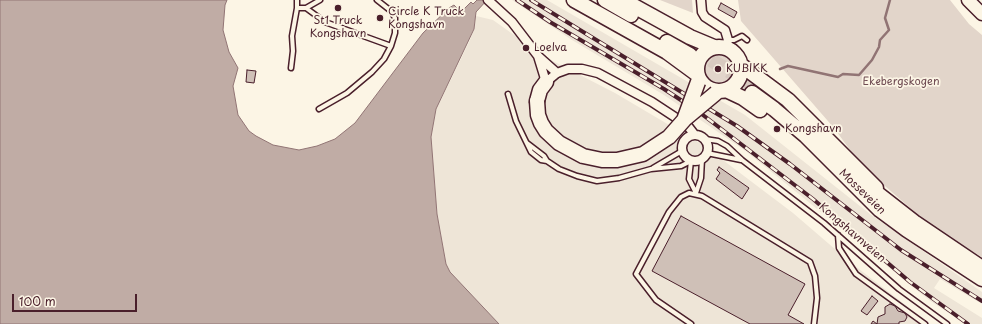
<!DOCTYPE html>
<style>
body{margin:0}
#map{position:relative;width:982px;height:324px;overflow:hidden;background:#fcf5e5;font-family:"Playpen Sans",sans-serif}
canvas{display:block}
.scale{position:absolute;left:12px;top:294px;width:125px;height:18px;box-sizing:border-box;border:2px solid #4a1f2b;border-top:0;padding-left:5px;font-size:12px;line-height:14px;white-space:nowrap;color:#4a1f2b;-webkit-text-stroke:3px #fcf5e5;paint-order:stroke}
</style>
<div id="map">
<canvas width="982" height="324"></canvas>
<div class="scale">100 m</div>
</div>
<script>
const ctx = document.querySelector('canvas').getContext('2d');
ctx.lineJoin = 'round';
function fillPath(path, color) {
  ctx.fillStyle = color;
  ctx.fill(path, 'evenodd');
}
function shape(rows) {
  const path = new Path2D();
  for (const r of rows) {
    if (r.length === 3) {
      path.moveTo(r[0] + r[2], r[1]);
      path.arc(r[0], r[1], r[2], 0, 2 * Math.PI);
      continue;
    }
    path.moveTo(r[0], r[1]);
    for (let i = 2; i < r.length; i += 2) path.lineTo(r[i], r[i + 1]);
  }
  return path;
}
function trace(path, color, width, dash) {
  ctx.strokeStyle = color;
  ctx.lineWidth = width;
  ctx.lineCap = dash ? 'butt' : 'round';
  ctx.setLineDash(dash || []);
  ctx.stroke(path);
}
function write(font, color, halo, rows, align = 'center') {
  ctx.font = font + ' "Playpen Sans",sans-serif';
  ctx.lineWidth = 3.5;
  ctx.setLineDash([]);
  ctx.textBaseline = 'middle';
  ctx.strokeStyle = halo;
  ctx.fillStyle = color;
  for (const [text, x, y, turn = 0] of rows) {
    ctx.save();
    ctx.translate(x, y);
    ctx.rotate((+turn || 0) * Math.PI / 180);
    ctx.textAlign = isNaN(turn) ? turn : align;
    if (halo) ctx.strokeText(text, 0, 0);
    ctx.fillText(text, 0, 0);
    ctx.restore();
  }
}
const built = shape([
 [512,0,547,0,745,115,870,214,982,292,982,304,940,279,934,288,982,318,982,324,970,324,947,312,929,300,747,152,664,95,572,40],
 [476,16,493,20,545,57,615,93,703,145,793,213,850,262,930,324,499,324,450,272,446,264,437,214,431,137,436,110,469,42,474,29]
]);
const green = shape([
 [660,0,692,0,693,13],
 [738,0,950,0,969,24,982,35,982,257,933,228,861,165,834,128,741,21],
 [718,69,14]
]);
const water = shape([
 [0,0,227,0,225,5,223,30,229,52,238,68,233,86,238,115,249,131,256,136,273,145,299,150,317,146,335,139,355,123,423,33,449,8,454,5,461,12,471,2,473,4,477,0,487,0,476,12,474,29,436,109,431,137,437,214,446,264,450,272,499,324,0,324,0,0]
]);
const stream = shape([
 [780,69,788,66,838,77,843,74,859,75,872,60,879,47,880,40,889,30,885,18,890,0]
]);
const building = shape([
 [721,3,737,12,734,18,718,9,721,3],
 [247,70,256,71,254,83,246,82,247,70],
 [719,167,749,188,742,199,716,179,720,173,717,170,719,167],
 [681,216,805,284,788,315,804,324,750,324,652,271,681,216],
 [872,296,878,301,867,315,861,311,872,296],
 [890,304,895,306,898,311,905,313,907,317,905,321,899,322,899,324,871,324,873,321,877,324,878,317,885,314,885,307,890,304]
]);
const trunkTunnel = shape([
 [693,49,755,87]
]);
const service = shape([
 [297,8,306,8,325,22,391,46],
 [306,8,320,0],
 [728,40,734,40,742,36,747,40],
 [291,68,293,51,292,36,297,8,297,0],
 [508,94,516,121,531,152,541,160,547,161,559,169,577,176,597,181,619,178,651,169,681,166,691,161],
 [319,109,347,93,372,72,384,59,391,46,395,33,395,18,391,11,377,0],
 [705,139,718,141,727,146,742,160,824,223,899,289,947,324],
 [527,143,544,156,547,161],
 [707,153,741,160],
 [691,161,689,179,696,193],
 [653,168,682,151],
 [696,193,701,178,702,159],
 [838,235,839,248,856,274,925,324],
 [691,324,656,300,636,274,669,212,681,197,689,193,702,196,810,262,815,276,817,298,814,324]
]);
const minor = shape([
 [488,0,512,22,538,56,557,73],
 [701,0,702,12,705,17,725,30,728,40,726,48],
 [538,56,546,82,557,73,568,69,582,69,598,73,652,102,687,125,694,134],
 [695,148,13]
]);
const secondary = shape([
 [968,0,982,14]
]);
const trunk = shape([
 [574,0,667,52,697,74],
 [605,0,631,15],
 [623,0,690,37,714,47],
 [667,42,690,55],
 [719,69,22],
 [741,65,788,100,876,188],
 [726,90,743,98,760,110],
 [752,93,774,109,806,136,880,210,907,230,982,279],
 [537,101,540,90,546,82],
 [864,183,914,222,982,268]
]);
const rail = shape([
 [517,0,550,22,664,89,699,112,813,199,910,282,968,324],
 [531,0,737,126,790,164,901,250,982,301]
]);
const trunkBridge = shape([
 [537,101,538,115,541,123,546,131,559,143,583,156,602,160,617,160,643,154,669,137,684,120,698,82],
 [686,118,716,93]
]);
const markers = [
 [338,8,4,"#4a1f2b"],
 [380,18,4,"#4a1f2b"],
 [526,48,4,"#4a1f2b"],
 [718,69,4,"#4a1f2b"],
 [777,129,4,"#4a1f2b"]
];
const poiNames = [
 ["Circle K Truck",388,12],
 ["Kongshavn",388,25],
 ["St1 Truck",338,21,"center"],
 ["Kongshavn",338,34,"center"],
 ["Loelva",534,48],
 ["KUBIKK",726,69],
 ["Kongshavn",785,129]
];
const parkNames = [
 ["Ekebergskogen",901,82]
];
const streetNames = [
 ["Mosseveien",862,192,44],
 ["Kongshavnveien",852,233,41]
];
fillPath(built, '#eee5d7');
fillPath(green, '#e2d5ca');
fillPath(water, '#c0aca5');
trace(water, '#917474', 1);
trace(stream, '#917474', 2.5);
fillPath(building, '#cfc0b7');
trace(building, '#4a1f2b', 1);
trace(trunkTunnel, '#d8cac0', 14, [14, 7]);
trace(service, '#4a1f2b', 7);
trace(minor, '#4a1f2b', 11);
trace(secondary, '#4a1f2b', 15);
trace(trunk, '#4a1f2b', 17);
trace(service, '#fcf5e5', 4);
trace(minor, '#fcf5e5', 8);
trace(secondary, '#fcf5e5', 12);
trace(trunk, '#fcf5e5', 14);
trace(rail, '#4a1f2b', 4);
trace(rail, '#fcf5e5', 2.5, [8]);
trace(trunkBridge, '#4a1f2b', 17, []);
trace(trunkBridge, '#fcf5e5', 14);
for (const [x, y, r, color] of markers) {
  const dot = new Path2D();
  dot.arc(x, y, r, 0, 2 * Math.PI);
  ctx.fillStyle = color;
  ctx.fill(dot);
  trace(dot, '#fcf5e5', 1.5);
}
write('11px', '#4a1f2b', '#fcf5e5', poiNames, 'left');
write('11px', '#704c53', '#fcf5e5', parkNames);
write('11px', '#4a1f2b', '#fcf5e5', streetNames);
</script>
